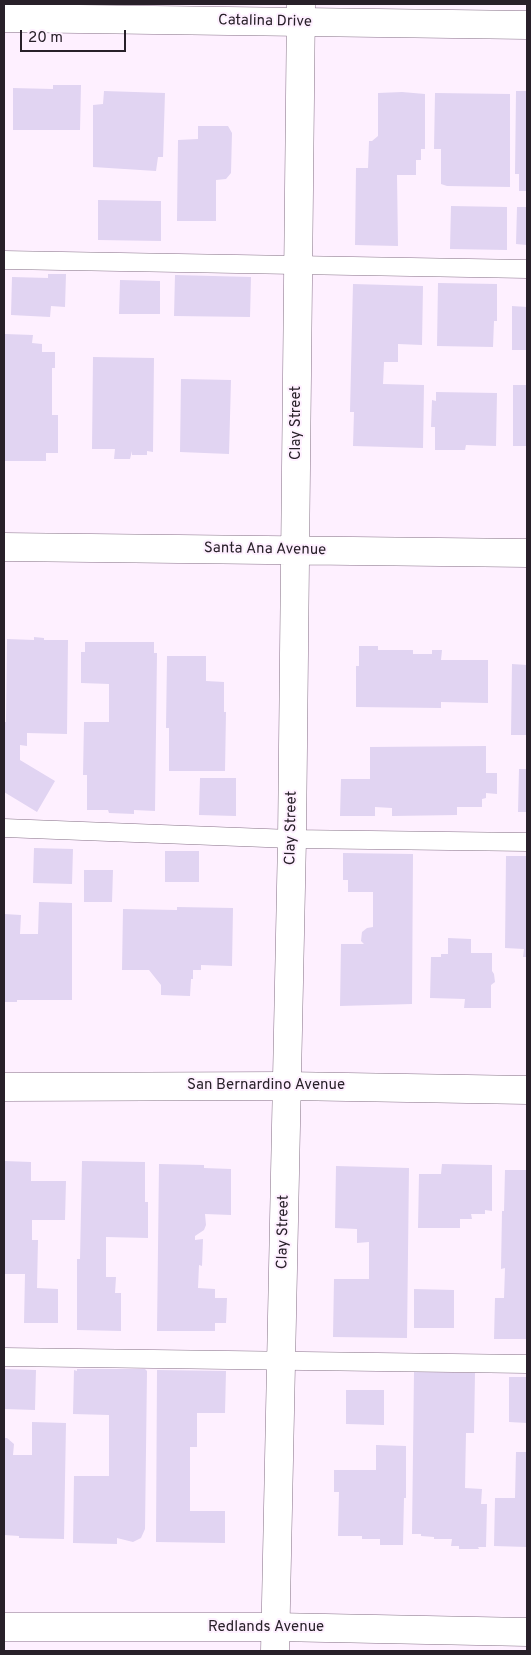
<!DOCTYPE html>
<style>
body{margin:0}
#map{position:relative;width:531px;height:1655px;overflow:hidden;background:#fef0ff;font-family:Overpass,sans-serif}
canvas{display:block}
.frame{position:absolute;inset:0;border:5px solid #282029;pointer-events:none}
.scale{position:absolute;left:20px;top:30px;width:106px;height:22px;box-sizing:border-box;border:2px solid #282029;border-top:0;padding-left:6px;font-size:15px;line-height:18px;white-space:nowrap;color:#282029;-webkit-text-stroke:4px #fef0ff;paint-order:stroke}
</style>
<div id="map">
<canvas width="531" height="1655"></canvas>
<div class="frame"></div>
<div class="scale">20 m</div>
</div>
<script>
const ctx = document.querySelector('canvas').getContext('2d');
ctx.lineJoin = 'round';
function fillPath(path, color) {
  ctx.fillStyle = color;
  ctx.fill(path, 'evenodd');
}
function shape(rows) {
  const path = new Path2D();
  for (const r of rows) {
    path.moveTo(r[0], r[1]);
    for (let i = 2; i < r.length; i += 2) path.lineTo(r[i], r[i + 1]);
  }
  return path;
}
function trace(path, color, width, dash) {
  ctx.strokeStyle = color;
  ctx.lineWidth = width;
  ctx.lineCap = dash ? 'butt' : 'round';
  ctx.setLineDash(dash || []);
  ctx.stroke(path);
}
function write(font, color, halo, rows, align = 'center') {
  ctx.font = font + ' Overpass,sans-serif';
  ctx.lineWidth = 4;
  ctx.setLineDash([]);
  ctx.textBaseline = 'middle';
  ctx.strokeStyle = halo;
  ctx.fillStyle = color;
  for (const [text, x, y, turn = 0] of rows) {
    ctx.save();
    ctx.translate(x, y);
    ctx.rotate((+turn || 0) * Math.PI / 180);
    ctx.textAlign = isNaN(turn) ? turn : align;
    if (halo) ctx.strokeText(text, 0, 0);
    ctx.fillText(text, 0, 0);
    ctx.restore();
  }
}
const building = shape([
 [53,85,81,85,80,130,13,130,13,88,53,89],
 [104,91,165,93,163,157,158,157,156,171,93,167,93,105,103,104],
 [516,91,527,91,527,191,519,191,519,174,515,174],
 [402,92,425,94,425,149,421,149,421,160,416,160,416,175,397,175,398,246,355,245,356,168,368,168,369,141,372,141,378,136,378,93],
 [435,93,510,94,510,187,447,186,441,184,441,149,434,149],
 [198,126,228,126,232,133,231,173,226,179,216,180,216,221,177,221,178,140,198,139],
 [98,200,161,201,161,241,98,240],
 [451,206,507,207,507,250,450,249],
 [517,207,527,207,527,245,516,244],
 [48,274,66,274,65,307,51,306,50,317,11,315,12,277,48,278],
 [175,275,251,277,250,317,174,316],
 [120,280,160,281,160,314,119,314],
 [438,283,497,284,497,321,494,321,493,347,437,346],
 [353,284,423,286,422,345,398,344,398,362,384,362,383,384,424,385,423,448,353,446,354,412,350,412],
 [512,306,527,307,527,350,512,350],
 [5,334,33,335,32,343,42,344,42,352,55,352,55,368,52,368,52,415,58,415,58,453,46,453,46,461,4,461],
 [93,357,154,358,153,452,147,451,147,455,132,455,132,451,130,459,114,459,115,449,92,449],
 [181,379,231,380,229,454,180,452],
 [513,385,527,385,527,446,513,446],
 [436,392,497,393,496,446,466,445,465,450,435,450,435,427,431,427,432,400,436,401],
 [34,637,44,638,44,640,68,640,67,734,27,733,27,746,20,745,20,760,55,781,37,812,4,792,4,722,6,722,7,639,34,640],
 [85,642,154,642,154,653,157,653,155,811,134,810,134,814,109,813,108,810,87,810,87,775,83,775,84,722,109,722,109,684,81,683,81,652,85,652],
 [359,646,378,646,378,650,413,650,413,654,432,654,432,650,442,650,441,660,488,660,488,703,441,702,441,708,356,707,356,666,359,666],
 [167,656,206,656,206,681,224,682,224,712,226,712,225,771,169,771,169,728,166,728],
 [512,664,527,665,527,735,511,735],
 [486,746,486,773,497,773,497,794,486,793,486,798,482,799,482,807,457,807,457,815,392,816,392,808,375,807,375,816,340,816,341,779,370,779,370,747],
 [519,769,527,769,527,812,518,812],
 [200,778,236,778,236,816,199,815],
 [34,848,73,849,72,884,33,883],
 [165,851,199,851,199,882,165,882],
 [343,853,413,854,412,1004,340,1006,341,944,364,944,361,941,362,932,367,928,373,927,373,892,348,892,348,880,343,880],
 [506,856,527,856,527,957,523,957,524,949,505,948],
 [84,870,113,870,112,902,84,902],
 [39,902,72,903,72,1000,17,1000,17,1002,4,1002,4,914,21,915,20,934,38,934],
 [177,907,233,908,232,966,201,965,201,970,193,970,193,979,191,979,190,996,161,995,161,985,149,970,122,970,123,909,177,910],
 [448,938,471,939,471,953,492,953,492,971,494,974,495,982,491,985,491,1008,464,1008,465,999,430,998,431,957,441,957,441,954,448,954],
 [4,1161,31,1162,31,1181,66,1181,65,1220,32,1220,32,1240,38,1240,37,1288,58,1289,58,1323,24,1323,25,1274,4,1274],
 [82,1161,145,1162,145,1202,148,1202,148,1238,106,1237,106,1277,116,1277,115,1293,121,1293,121,1331,77,1330,77,1259,80,1259],
 [159,1164,204,1165,204,1168,231,1169,231,1215,205,1214,206,1225,204,1230,195,1236,195,1240,203,1239,202,1266,199,1265,198,1288,215,1289,215,1298,227,1298,226,1323,215,1323,215,1331,157,1331],
 [442,1164,492,1165,492,1211,485,1210,485,1214,471,1214,472,1219,460,1219,460,1228,418,1228,419,1174,441,1174],
 [336,1166,409,1168,407,1338,333,1337,334,1279,369,1279,369,1242,357,1243,357,1229,335,1228],
 [505,1170,527,1170,527,1339,494,1339,495,1298,504,1298,505,1268,501,1269,502,1211,504,1211],
 [414,1289,454,1290,454,1328,414,1328],
 [4,1369,36,1370,35,1410,4,1409],
 [77,1369,145,1369,147,1371,145,1529,141,1538,133,1542,117,1538,117,1544,73,1543,74,1476,109,1476,109,1415,73,1414,74,1370,77,1371],
 [157,1370,226,1371,225,1413,197,1413,197,1447,190,1447,190,1511,225,1511,225,1543,156,1542],
 [414,1372,475,1373,474,1433,466,1433,465,1488,482,1489,481,1504,487,1504,486,1547,478,1547,479,1549,459,1549,459,1546,451,1546,452,1539,434,1539,434,1537,421,1536,421,1534,412,1534],
 [509,1377,527,1377,527,1423,509,1422],
 [346,1390,384,1390,384,1425,346,1424],
 [32,1422,66,1423,64,1539,19,1538,19,1536,4,1535,4,1438,7,1438,14,1444,13,1455,32,1455],
 [376,1445,406,1446,406,1498,404,1498,403,1545,380,1545,380,1539,362,1539,362,1536,338,1536,339,1492,334,1492,334,1470,376,1470],
 [516,1452,527,1452,527,1547,494,1546,495,1498,515,1498]
]);
const service = shape([
 [4,260,527,269],
 [4,828,292,839,527,842],
 [4,1357,527,1364]
]);
const minor = shape([
 [4,18,527,25],
 [4,1087,287,1086,527,1090],
 [4,1627,275,1627,527,1632]
]);
const tertiary = shape([
 [4,547,527,553],
 [275,1651,292,839,301,4]
]);
const streetNames = [
 ["Catalina Drive",265,22,1],
 ["Clay Street",297,423,-90],
 ["Santa Ana Avenue",265,550,1],
 ["Clay Street",292,828,-89],
 ["San Bernardino Avenue",266,1086],
 ["Clay Street",284,1232,-89],
 ["Redlands Avenue",266,1628]
];
fillPath(building, '#e1d4f2');
trace(service, '#867187', 19);
trace(minor, '#867187', 29);
trace(tertiary, '#867187', 29);
trace(service, '#fff', 18);
trace(minor, '#fff', 28);
trace(tertiary, '#fff', 28);
write('15px', '#282029', '#fef0ff', streetNames);
</script>
